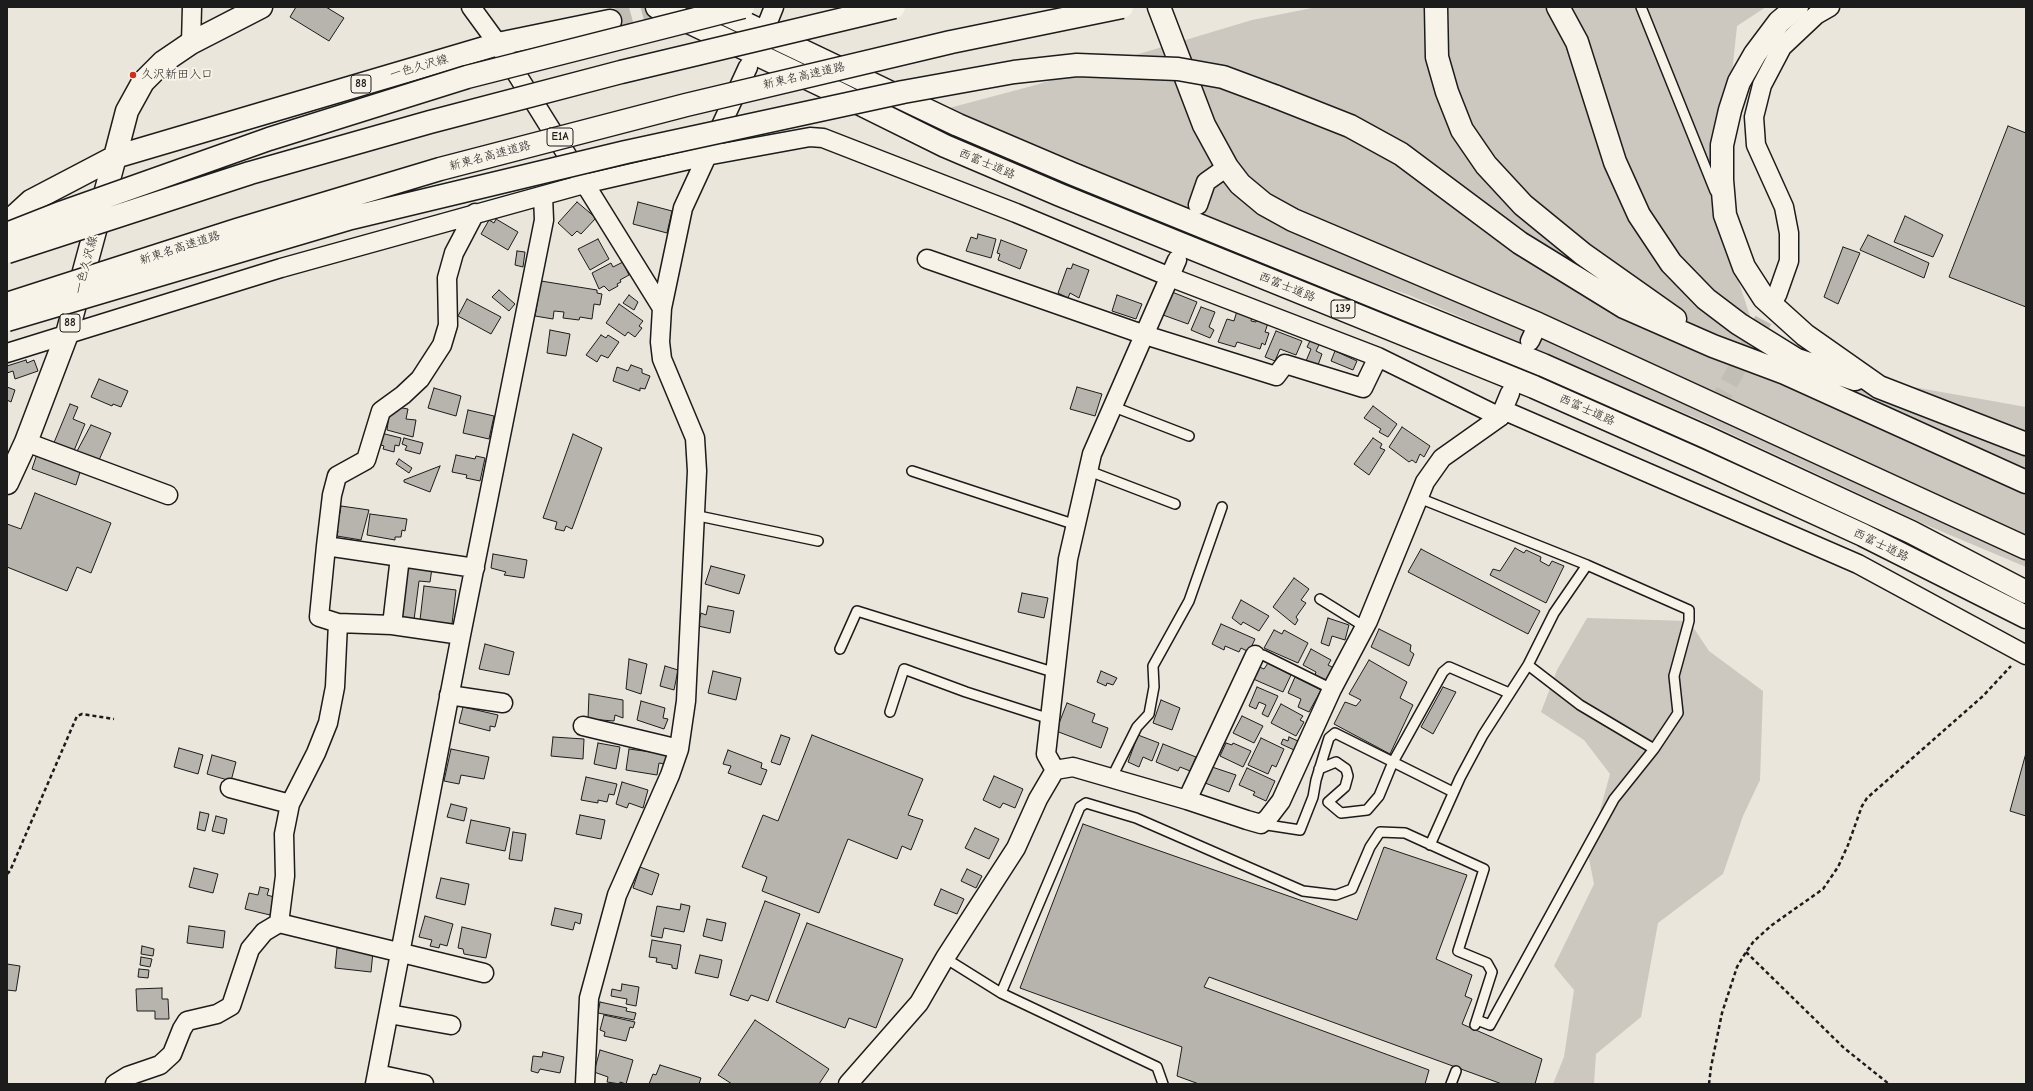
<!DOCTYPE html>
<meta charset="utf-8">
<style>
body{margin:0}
#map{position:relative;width:2033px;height:1091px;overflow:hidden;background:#eae6dc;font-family:"Comic Neue",sans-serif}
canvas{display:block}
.frame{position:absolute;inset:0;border:8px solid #1c1c1c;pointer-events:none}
</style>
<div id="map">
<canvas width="2033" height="1091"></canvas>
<div class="frame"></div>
</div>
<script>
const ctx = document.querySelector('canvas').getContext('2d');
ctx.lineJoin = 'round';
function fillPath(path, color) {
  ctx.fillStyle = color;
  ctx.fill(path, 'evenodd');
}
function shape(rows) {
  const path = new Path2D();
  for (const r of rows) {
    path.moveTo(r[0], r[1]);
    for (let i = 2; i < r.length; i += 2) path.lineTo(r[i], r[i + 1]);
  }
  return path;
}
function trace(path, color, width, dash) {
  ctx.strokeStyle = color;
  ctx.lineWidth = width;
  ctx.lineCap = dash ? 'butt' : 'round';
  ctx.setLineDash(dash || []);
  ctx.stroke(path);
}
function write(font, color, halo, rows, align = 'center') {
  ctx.font = font + ' "Comic Neue","Klee One",sans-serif';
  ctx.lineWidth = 4;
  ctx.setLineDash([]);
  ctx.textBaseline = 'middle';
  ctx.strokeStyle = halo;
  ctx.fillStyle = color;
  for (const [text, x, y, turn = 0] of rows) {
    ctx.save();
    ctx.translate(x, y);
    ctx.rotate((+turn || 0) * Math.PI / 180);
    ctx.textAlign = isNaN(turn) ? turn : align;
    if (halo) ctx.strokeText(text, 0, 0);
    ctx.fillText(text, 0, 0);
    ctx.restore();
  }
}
const green = shape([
 [1317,7,1766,7,1737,26,1717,216,1754,328,1902,385,2026,407,2026,567,1924,524,1710,424,1409,295,1327,267,949,108,1032,86,1252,20],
 [1587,618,1689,621,1709,651,1763,691,1760,780,1743,816,1723,874,1658,923,1641,1017,1596,1054,1594,1084,1553,1084,1564,1057,1574,990,1554,966,1594,884,1588,854,1610,774,1584,740,1541,712,1557,670]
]);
const building = shape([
 [296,7,326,7,344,18,329,41,290,17,296,7],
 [2008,126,2026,133,2026,307,1949,277,2008,126],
 [577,202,596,218,581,234,577,231,572,236,558,223,577,202],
 [638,202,672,211,667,233,633,224,638,202],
 [1905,216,1943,235,1933,257,1894,242,1905,216],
 [496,219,518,232,508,250,481,234,489,220,494,223,496,219],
 [978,234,996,239,991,258,966,251,971,237,977,239,978,234],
 [1868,235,1929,263,1924,278,1860,250,1868,235],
 [598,239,609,259,590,270,578,249,598,239],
 [1001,240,1027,250,1020,269,998,260,1000,254,997,253,1001,240],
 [1843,247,1860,253,1838,304,1824,297,1843,247],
 [517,251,525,252,523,267,515,265,517,251],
 [623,262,629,275,620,280,621,282,617,284,618,286,609,291,604,286,599,289,592,273,611,263,613,267,623,262],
 [1073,264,1089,270,1079,298,1070,293,1068,298,1058,293,1067,268,1071,269,1073,264],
 [541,281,597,290,597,293,602,294,600,305,594,304,592,319,580,317,579,320,563,318,564,312,554,311,553,319,535,316,541,281],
 [499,290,515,304,509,311,492,297,499,290],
 [1172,292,1197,302,1188,324,1163,315,1172,292],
 [629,295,638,302,634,310,623,303,629,295],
 [1117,295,1142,304,1136,319,1112,311,1117,295],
 [467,299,501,317,491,334,458,316,467,299],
 [619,304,643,321,639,326,642,328,635,337,628,332,625,336,606,323,619,304],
 [1201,307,1215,312,1209,327,1214,330,1210,338,1191,330,1201,307],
 [1237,311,1252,316,1251,321,1256,322,1257,319,1268,323,1265,332,1269,333,1265,345,1262,343,1260,349,1237,342,1235,347,1218,342,1227,319,1234,321,1237,311],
 [550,330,570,334,566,356,547,353,550,330],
 [1276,331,1302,341,1296,355,1280,349,1275,361,1265,357,1276,331],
 [601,335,606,338,608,335,619,342,608,358,601,355,597,362,586,355,601,335],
 [1311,339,1320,343,1316,351,1322,354,1318,365,1306,361,1311,349,1307,347,1311,339],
 [1335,351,1357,361,1353,370,1331,361,1335,351],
 [26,360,27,363,34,360,38,371,15,379,13,371,7,373,7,366,26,360],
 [631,365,642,369,642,373,650,376,645,389,640,388,640,391,613,381,617,367,628,371,631,365],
 [99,379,128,391,121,407,113,404,112,406,91,397,99,379],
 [7,387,15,390,11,402,7,400,7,387],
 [1077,387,1102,394,1095,416,1070,409,1077,387],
 [434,388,461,396,456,416,428,408,434,388],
 [70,404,78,407,73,419,85,424,73,453,53,445,70,404],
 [1373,406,1397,424,1388,437,1379,432,1381,429,1364,418,1373,406],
 [397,407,408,409,406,419,416,420,413,437,387,430,389,416,397,407],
 [468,410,494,416,489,439,463,433,468,410],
 [91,425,111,433,99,460,85,454,84,457,76,453,91,425],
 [1402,427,1430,446,1424,457,1420,454,1416,463,1412,460,1409,462,1389,447,1402,427],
 [381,433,401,438,399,446,395,445,394,452,383,449,384,446,378,444,381,433],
 [573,434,602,448,572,529,566,526,564,531,555,529,557,522,543,518,573,434],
 [404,438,423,443,420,454,405,450,407,446,402,444,404,438],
 [1373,438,1382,444,1380,448,1385,450,1369,475,1354,464,1373,438],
 [37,454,81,469,76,485,32,469,37,454],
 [456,455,475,459,476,456,485,458,480,481,466,478,467,475,452,472,456,455],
 [399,459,412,468,409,473,396,464,399,459],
 [440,466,430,492,404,482,404,480,440,466],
 [35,493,111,523,91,573,77,567,67,591,7,567,7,524,21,529,35,493],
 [341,506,369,510,361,540,337,536,338,531,332,529,335,513,340,513,341,506],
 [370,514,407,519,405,531,402,530,401,537,395,537,395,540,367,535,370,514],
 [1515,548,1524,553,1526,550,1541,557,1540,561,1549,566,1552,561,1564,566,1546,603,1490,575,1493,569,1500,571,1515,548],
 [1421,549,1540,611,1528,634,1408,572,1421,549],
 [493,554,527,560,524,578,504,575,506,572,491,568,493,554],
 [711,566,745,575,739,594,705,584,711,566],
 [403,567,424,570,424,567,432,568,430,582,419,581,414,620,398,619,403,567],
 [1294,578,1309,589,1301,600,1306,603,1296,617,1298,620,1295,625,1273,607,1294,578],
 [424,586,456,590,452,624,420,620,424,586],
 [1022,593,1048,598,1044,618,1018,612,1022,593],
 [1241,600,1269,616,1259,631,1243,622,1241,625,1232,618,1241,600],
 [708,606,734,611,730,633,698,626,701,613,706,615,708,606],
 [1328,618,1349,625,1345,640,1332,636,1329,646,1321,643,1328,618],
 [1221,624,1255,639,1249,652,1241,648,1239,652,1225,646,1224,650,1212,644,1221,624],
 [1379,629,1411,645,1410,651,1414,654,1409,666,1371,647,1379,629],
 [1274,630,1282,634,1284,630,1308,643,1298,663,1264,648,1274,630],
 [485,644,514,652,509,675,479,669,485,644],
 [1311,649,1331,660,1328,665,1334,668,1327,681,1315,675,1316,672,1303,665,1311,649],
 [629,659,647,664,641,694,626,689,629,659],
 [1369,660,1407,682,1400,698,1413,705,1390,754,1334,724,1345,702,1356,706,1361,700,1349,694,1369,660],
 [1268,663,1291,675,1283,692,1251,678,1257,666,1264,669,1268,663],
 [665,666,678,670,674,690,660,686,665,666],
 [713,671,741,678,736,700,708,693,713,671],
 [1101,671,1117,678,1113,685,1107,683,1106,686,1097,682,1101,671],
 [1295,677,1321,690,1309,712,1298,707,1301,699,1288,693,1295,677],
 [1257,687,1278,696,1268,717,1262,714,1266,705,1259,702,1256,709,1249,706,1257,687],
 [1443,687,1456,692,1433,734,1421,727,1443,687],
 [589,694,623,700,623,718,615,715,614,721,588,719,589,694],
 [1161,700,1180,708,1172,730,1153,723,1161,700],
 [641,701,665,708,663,718,668,719,664,729,637,720,641,701],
 [1067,703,1095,714,1092,722,1108,728,1101,748,1056,731,1067,703],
 [1281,704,1303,716,1300,720,1304,722,1296,736,1271,723,1281,704],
 [463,707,498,715,495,727,490,726,490,731,459,723,463,707],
 [1242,716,1263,726,1254,743,1233,733,1242,716],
 [781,735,790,738,780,765,771,762,781,735],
 [812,735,923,779,908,815,923,820,911,850,902,846,897,859,848,839,819,913,762,891,767,877,742,867,763,815,778,821,812,735],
 [1138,735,1159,743,1152,761,1143,757,1139,767,1128,762,1138,735],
 [553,737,584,739,583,759,551,756,553,737],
 [1289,737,1298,741,1294,750,1281,744,1283,739,1288,741,1289,737],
 [1261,738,1284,749,1276,767,1272,765,1268,774,1248,765,1261,738],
 [598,743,620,747,616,769,594,764,598,743],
 [1226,743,1232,745,1233,743,1251,751,1243,767,1220,756,1226,743],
 [1163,744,1196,757,1190,771,1180,767,1178,771,1156,762,1163,744],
 [179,748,203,755,198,774,174,767,179,748],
 [451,749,489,757,484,779,461,775,459,784,444,781,451,749],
 [629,749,666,754,665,764,659,763,657,775,626,770,629,749],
 [728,750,762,763,761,768,767,770,761,785,728,773,731,766,723,764,728,750],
 [2026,753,2026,816,2010,811,2026,753],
 [212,755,236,762,231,781,207,774,212,755],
 [1212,767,1236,775,1229,792,1205,783,1212,767],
 [1247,768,1275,781,1266,801,1253,795,1255,792,1239,785,1247,768],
 [994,776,1023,789,1015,808,1003,803,1000,808,983,800,994,776],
 [586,777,617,784,614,795,609,794,607,802,598,800,598,803,581,800,586,777],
 [622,782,648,790,643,808,629,803,627,808,616,804,622,782],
 [451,804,467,808,464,821,447,817,451,804],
 [200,812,209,814,205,831,197,829,200,812],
 [580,815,605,820,601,839,576,834,580,815],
 [216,816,227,819,224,834,212,831,216,816],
 [471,820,510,828,505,851,466,843,471,820],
 [1083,824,1357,920,1384,847,1467,875,1436,959,1472,975,1465,996,1472,999,1462,1024,1542,1059,1535,1084,1502,1084,1209,977,1204,987,1429,1070,1425,1084,1199,1084,1177,1076,1182,1047,1020,988,1083,824],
 [975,828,999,839,989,859,965,848,975,828],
 [513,832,526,834,522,861,509,859,513,832],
 [640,867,659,874,652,895,633,888,640,867],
 [194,868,218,874,213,893,189,887,194,868],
 [967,869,982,876,976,888,961,881,967,869],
 [441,878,469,884,465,905,436,898,441,878],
 [260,887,269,889,267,895,274,897,270,915,245,909,249,893,258,895,260,887],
 [941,889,964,899,957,914,934,905,941,889],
 [765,901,800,914,768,1001,751,995,748,1001,730,995,765,901],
 [681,904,690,906,684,932,664,928,662,938,651,936,657,906,680,910,681,904],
 [555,908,582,914,580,924,575,922,573,930,551,925,555,908],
 [425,916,453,924,447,946,440,944,439,948,430,946,432,940,419,937,425,916],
 [707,919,726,923,722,941,703,936,707,919],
 [807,923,903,959,876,1028,849,1018,845,1028,776,1002,807,923],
 [189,926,225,931,223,948,187,943,189,926],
 [462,927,491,934,486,958,464,954,463,949,458,948,462,927],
 [652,940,681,945,677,969,672,968,672,965,656,962,657,958,649,957,652,940],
 [142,946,154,949,153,956,141,954,142,946],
 [337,948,373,952,371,972,335,968,337,948],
 [700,955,722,960,718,978,695,973,700,955],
 [141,957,152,959,150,967,140,965,141,957],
 [7,964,20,966,16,991,7,990,7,964],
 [139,969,149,970,148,978,138,977,139,969],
 [622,984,639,987,636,1006,626,1004,627,999,611,996,612,989,621,991,622,984],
 [162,988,162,999,168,999,169,1019,155,1019,155,1011,137,1011,136,989,162,988],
 [600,1002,627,1008,626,1011,636,1013,634,1020,598,1013,600,1002],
 [604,1015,635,1022,633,1028,630,1027,626,1041,604,1036,605,1032,600,1030,604,1015],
 [755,1020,829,1069,819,1084,732,1084,718,1075,755,1020],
 [600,1050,633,1060,626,1084,620,1082,620,1084,607,1082,608,1077,594,1072,600,1050],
 [543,1052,564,1057,560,1073,540,1069,538,1073,531,1071,533,1056,542,1057,543,1052],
 [660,1065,701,1078,699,1084,649,1084,653,1074,656,1075,660,1065]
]);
const streetTunnel = shape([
 [1716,407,1777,295]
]);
const primaryTunnel = shape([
 [610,21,662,7]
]);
const path = shape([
 [7,874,10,871,77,716,82,714,114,719],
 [1746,952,1844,1048,1889,1084],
 [1709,1084,1711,1067,1722,1013,1737,967,1746,952,1754,941,1772,925,1823,889,1838,867,1848,845,1862,806,1867,798,1983,696,2011,666]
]);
const lane = shape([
 [1641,7,1715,191],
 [1114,407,1189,436],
 [912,471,1076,525],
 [1089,471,1175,504],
 [1419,498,1587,565,1689,610,1689,621,1674,676,1678,713,1654,749,1580,705,1528,665],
 [694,515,818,541],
 [1320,599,1365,627],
 [840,649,857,611,1056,673],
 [1255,655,1263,655,1332,689],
 [890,712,904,669,966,692,1050,719],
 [1319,769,1336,762,1346,769,1348,776,1345,787,1328,802,1341,813,1367,810,1379,796,1393,762,1443,672,1449,667,1509,693],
 [1112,777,1137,727,1149,714,1154,687,1153,666,1189,601,1222,507],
 [1261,824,1300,830,1313,797,1316,780,1329,738,1335,733,1453,792],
 [1430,845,1460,778,1483,735,1528,665,1554,613,1587,565],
 [945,958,1001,993,1157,1067,1163,1084],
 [1001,993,1080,807,1086,803,1136,818,1303,891,1336,895,1352,889,1370,847,1380,832,1405,833,1484,869,1458,951,1487,963,1492,972,1475,1025],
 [1477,1020,1490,1025,1614,799,1654,749],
 [1451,1084,1456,1071]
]);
const street = shape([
 [471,7,498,44,662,308],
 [768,22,774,7],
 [191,43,192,7],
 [1198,205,1206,182,1227,167],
 [927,259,1145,335,1276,376,1285,364,1363,388,1378,357],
 [1777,295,1789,261,1789,233,1784,207,1756,145,1754,117,1762,85,1782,47,1816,15,1830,7],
 [1530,341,1538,324],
 [7,353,281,268,584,184,706,156,810,137,823,138,1016,213,1170,277,1378,357,1500,417],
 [1503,410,1858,564,2026,655],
 [26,442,168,495],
 [326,546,475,568],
 [338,623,319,617,326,546,332,495,337,476,366,460,381,411,403,395,420,379,442,345,448,325,447,278,454,253,475,213],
 [392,625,400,557],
 [449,695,503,703],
 [583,726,679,749],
 [1055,770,1046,754,1068,559,1092,454,1177,260],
 [230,788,290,804,284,834,285,876,279,923],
 [1187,800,1255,655],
 [290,804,316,753,328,723,335,687,338,623,392,625,461,635],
 [389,1014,451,1025],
 [377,1074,424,1084],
 [115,1084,128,1076,160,1065,172,1054,182,1029,187,1021,217,1014,231,1006,250,949,264,932,279,923,484,973],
 [375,1084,461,635,544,220,543,196],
 [585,1084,589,998,617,895,670,775,679,749,686,701,697,471,695,438,662,359,660,342,662,308,683,208,748,67],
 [848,1084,919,1003,945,958,1016,848,1038,799,1055,770,1073,767,1187,800,1247,820,1261,824,1268,818,1281,801,1332,689,1368,621,1425,482,1442,458,1500,417,1510,393]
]);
const secondary = shape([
 [1159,7,1204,125,1227,167,1240,184,1264,204,1293,220,1538,324,2026,548],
 [7,223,31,201,115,157,127,111,143,82,163,62,191,43,261,7]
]);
const primary = shape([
 [7,483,26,442,67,334,115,157,498,44,610,21]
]);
const highway = shape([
 [657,7,832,90,945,146,1060,195,1534,387,1699,460,1863,535,2026,617],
 [711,7,958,125,1073,174,1543,365,1708,438,1911,532,2026,592],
 [1436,7,1437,57,1447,92,1462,130,1486,165,1523,205,1583,254,1675,319],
 [1558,7,1577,42,1615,162,1639,215,1671,263,1706,299,1739,324,1797,360,1855,379],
 [1797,7,1779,22,1755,54,1739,82,1730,110,1722,145,1722,180,1725,215,1744,267,1764,298,1805,335,1879,387,2026,444],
 [1274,96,1350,126,1401,154,1520,243,1624,307,1713,346,1785,373,2026,482]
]);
const highwayBridge = shape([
 [7,234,63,212,269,139,467,77,743,7],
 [7,252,250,173,430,122,621,72,894,7],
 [7,304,237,230,440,169,686,105,951,42,1122,7],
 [7,320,351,218,626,152,903,92,1014,72,1077,65,1178,69,1223,77,1274,96]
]);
const markers = [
 [133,75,4,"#c8321e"]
];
const shields = [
 [361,84,20],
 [560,137,26],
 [1343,309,24],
 [70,323,20]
];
const shieldNames = [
 ["88",361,84],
 ["E1A",560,137],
 ["139",1343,309],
 ["88",70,323]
];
const streetNames = [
 ["一色久沢線",419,67,-16],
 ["新東名高速道路",804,76,-13],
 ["新東名高速道路",490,156,-15],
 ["西富士道路",987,164,23],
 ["新東名高速道路",180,248,-18],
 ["一色久沢線",86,265,-75],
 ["西富士道路",1287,287,22],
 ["西富士道路",1587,410,24],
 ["西富士道路",1881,545,26]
];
const poiNames = [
 ["久沢新田入口",141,75]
];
fillPath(green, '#ccc8c0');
fillPath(building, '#b6b4ac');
trace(building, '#1c1c1c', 1);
trace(streetTunnel, '#c1beb6', 18, [18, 9]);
trace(primaryTunnel, '#c1beb6', 22, [22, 11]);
trace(lane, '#1c1c1c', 12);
trace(street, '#1c1c1c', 21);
trace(secondary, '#1c1c1c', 25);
trace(primary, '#1c1c1c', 25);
trace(highway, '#1c1c1c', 25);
trace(path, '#1c1c1c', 2.5, [4, 3]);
trace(lane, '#f7f3e8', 9);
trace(street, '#f7f3e8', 18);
trace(secondary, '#f7f3e8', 22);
trace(primary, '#f7f3e8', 22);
trace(highway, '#f7f3e8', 22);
trace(highwayBridge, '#1c1c1c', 25, []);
trace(highwayBridge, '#f7f3e8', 22);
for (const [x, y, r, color] of markers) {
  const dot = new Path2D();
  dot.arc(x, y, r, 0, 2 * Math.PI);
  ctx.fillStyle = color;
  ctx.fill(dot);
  trace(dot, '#f7f3e8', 1.5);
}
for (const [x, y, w] of shields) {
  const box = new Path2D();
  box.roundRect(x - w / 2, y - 9, w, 18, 3);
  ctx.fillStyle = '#f7f3e8';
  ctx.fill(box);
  trace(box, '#1c1c1c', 1);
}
write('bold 11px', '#1c1c1c', null, shieldNames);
write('12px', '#1c1c1c', '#f7f3e8', streetNames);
write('12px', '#1c1c1c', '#f7f3e8', poiNames, 'left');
</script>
